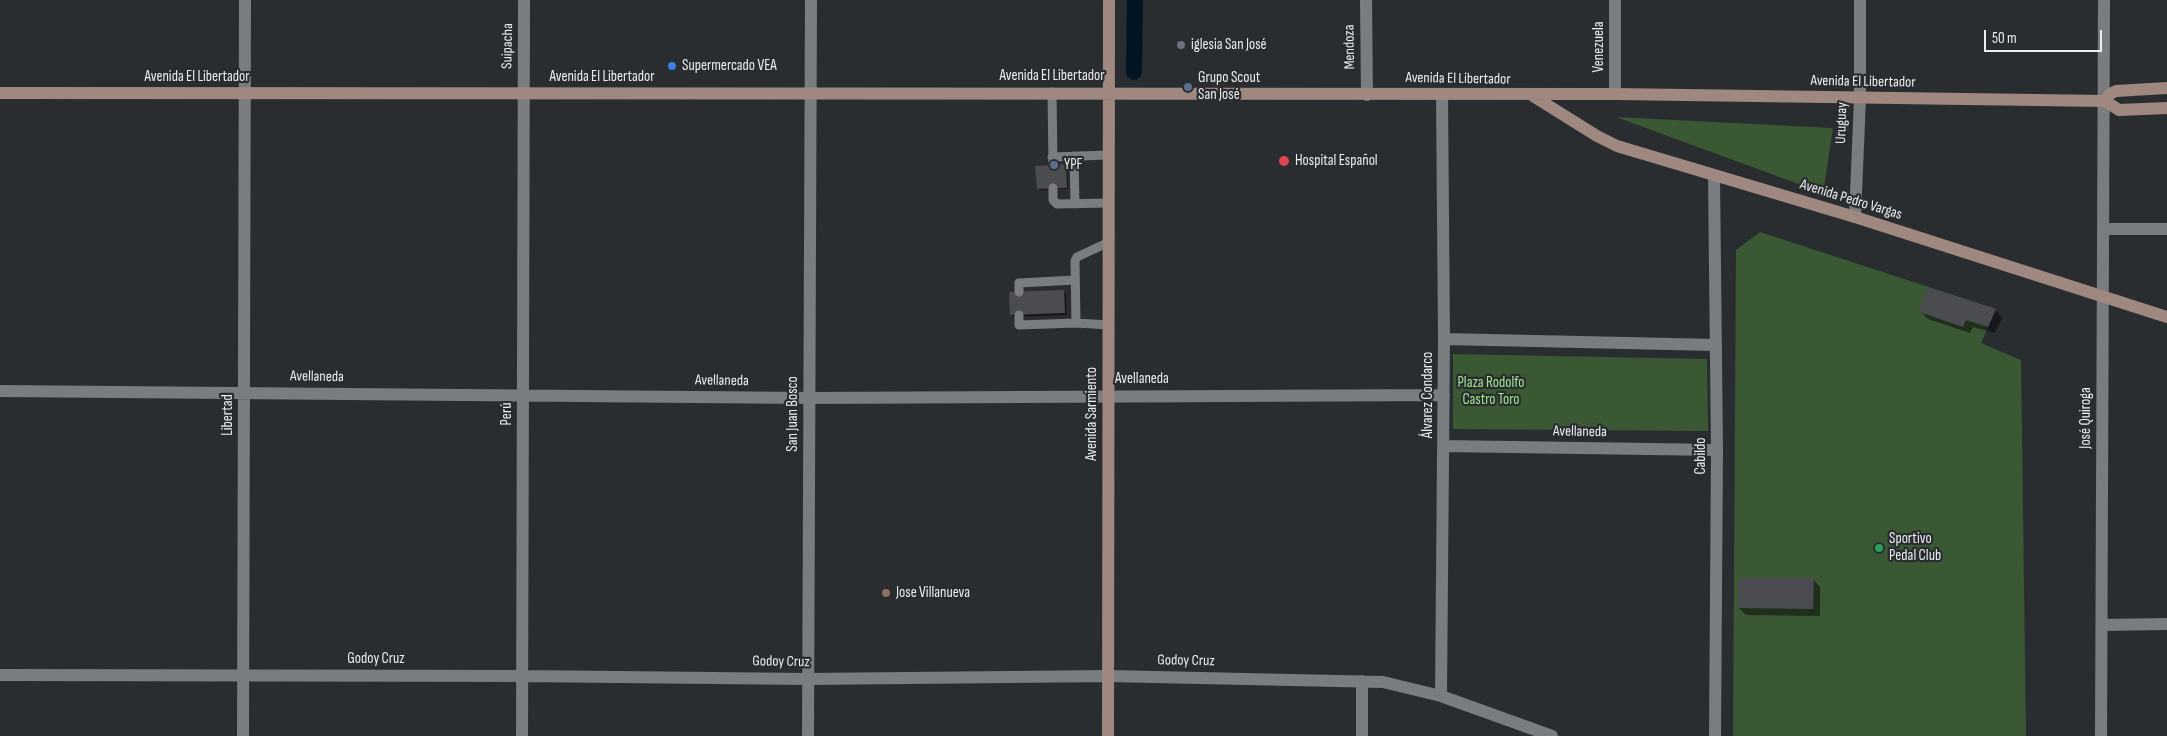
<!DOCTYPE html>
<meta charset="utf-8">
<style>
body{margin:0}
#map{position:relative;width:2167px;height:736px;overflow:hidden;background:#2a2d30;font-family:"Sofia Sans Condensed",sans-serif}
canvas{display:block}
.scale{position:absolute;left:1984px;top:30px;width:118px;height:22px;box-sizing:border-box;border:2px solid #eaecee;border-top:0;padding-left:6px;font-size:15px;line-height:18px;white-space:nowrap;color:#eaecee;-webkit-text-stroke:4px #2a2d30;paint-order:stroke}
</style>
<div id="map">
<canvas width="2167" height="736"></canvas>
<div class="scale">50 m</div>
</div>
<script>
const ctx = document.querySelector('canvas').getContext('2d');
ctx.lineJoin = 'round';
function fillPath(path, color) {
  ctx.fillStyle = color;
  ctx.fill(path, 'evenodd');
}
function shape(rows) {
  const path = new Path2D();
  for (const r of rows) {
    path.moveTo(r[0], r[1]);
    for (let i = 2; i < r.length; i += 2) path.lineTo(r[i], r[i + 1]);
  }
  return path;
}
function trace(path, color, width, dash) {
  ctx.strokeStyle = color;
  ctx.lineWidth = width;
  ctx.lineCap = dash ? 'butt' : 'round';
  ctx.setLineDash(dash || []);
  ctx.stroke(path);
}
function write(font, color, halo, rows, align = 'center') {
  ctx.font = font + ' "Sofia Sans Condensed",sans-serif';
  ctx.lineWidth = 4.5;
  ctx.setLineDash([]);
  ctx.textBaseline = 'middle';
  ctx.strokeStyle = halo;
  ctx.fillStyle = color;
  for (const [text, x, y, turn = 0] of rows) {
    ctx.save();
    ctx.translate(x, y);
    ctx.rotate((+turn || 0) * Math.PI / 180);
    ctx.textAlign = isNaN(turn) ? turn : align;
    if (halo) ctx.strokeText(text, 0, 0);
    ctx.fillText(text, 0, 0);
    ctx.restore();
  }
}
const green = shape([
 [1616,117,1833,128,1823,193],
 [1760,232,1996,309,1981,343,2021,360,2026,736,1733,736,1736,250],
 [1453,354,1707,359,1708,431,1453,429]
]);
const shadow = shape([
 [1065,166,1067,168,1068,189,1040,190,1038,188],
 [1064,292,1066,294,1067,315,1013,317,1011,315],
 [1995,310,2002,318,1995,333,1973,327,1970,333,1928,319,1921,312],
 [1813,579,1820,587,1820,616,1746,615,1739,608]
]);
const canal = shape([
 [1134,72,1135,0]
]);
const building = shape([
 [1066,164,1067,188,1037,189,1035,166],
 [1927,287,1996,309,1988,327,1966,320,1963,327,1919,312],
 [1064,290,1065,313,1010,315,1009,292],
 [1738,578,1814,578,1813,609,1738,608]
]);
const lane = shape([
 [1052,92,1053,165],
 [1074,156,1075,204],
 [1052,157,1108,155],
 [1053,188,1053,200,1057,204,1108,203],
 [1019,292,1019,283,1075,280],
 [1019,315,1019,325,1076,323,1109,325],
 [1076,323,1075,261,1077,257,1107,243]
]);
const street = shape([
 [1366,0,1367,95],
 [1615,0,1615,94],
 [1714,176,1717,450,1715,736],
 [1855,217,1860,99,1860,0],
 [2104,229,2167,229],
 [1444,339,1716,345],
 [0,391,809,398,1444,395],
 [1443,446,1717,450],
 [2102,625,2167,624],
 [0,675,523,676,808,679,1108,676,1383,682,1441,696,1552,736],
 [1362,681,1362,736],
 [1441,696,1444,339,1442,94],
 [243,736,245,0],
 [522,736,524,0],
 [808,736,811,0],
 [2101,736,2104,0]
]);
const secondary = shape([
 [0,93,1615,94,2105,101,2119,110,2167,108],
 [1533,96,1597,136,1617,146,1855,217,2167,317],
 [2105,101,2110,94,2116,91,2167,88],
 [1108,736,1109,0]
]);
const markers = [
 [1181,45,5,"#6b7280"],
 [672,66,5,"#3f7fe0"],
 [1188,87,5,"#5c6f8a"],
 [1284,161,6,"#e0444e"],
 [1054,165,5,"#5c6f8a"],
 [1879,548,5,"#2e9e5b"],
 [886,593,5,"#8d6e63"]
];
const poiNames = [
 ["iglesia San José",1191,45],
 ["Supermercado VEA",682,66],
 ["Grupo Scout",1198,78],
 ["San José",1198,95],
 ["Hospital Español",1295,161],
 ["YPF",1064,165],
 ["Sportivo",1889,539],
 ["Pedal Club",1889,556],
 ["Jose Villanueva",896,593]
];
const streetNames = [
 ["Suipacha",508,46,-89],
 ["Mendoza",1350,47,-91],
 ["Venezuela",1599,47,-90],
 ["Avenida El Libertador",1052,76],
 ["Avenida El Libertador",197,77],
 ["Avenida El Libertador",602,77],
 ["Avenida El Libertador",1458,79,1],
 ["Avenida El Libertador",1863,82,1],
 ["Uruguay",1842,123,-88],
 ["Avenida Pedro Vargas",1851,200,17],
 ["Avellaneda",317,377,1],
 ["Avellaneda",1142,379],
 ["Avellaneda",722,381,1],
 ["Álvarez Condarco",1428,395,-90],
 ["Perú",507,414,-90],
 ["San Juan Bosco",793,414,-90],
 ["Avenida Sarmiento",1092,414,-90],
 ["Libertad",228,415,-90],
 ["José Quiroga",2086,418,-90],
 ["Avellaneda",1580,432,1],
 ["Cabildo",1701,456,-90],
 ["Godoy Cruz",376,659],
 ["Godoy Cruz",1186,661,1],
 ["Godoy Cruz",781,662,1]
];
const parkNames = [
 ["Plaza Rodolfo",1491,383],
 ["Castro Toro",1491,400]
];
fillPath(green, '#3a5833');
fillPath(shadow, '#0007');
trace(canal, '#001421', 16);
fillPath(building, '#4b4c50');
trace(lane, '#797d80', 9);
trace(street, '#797d80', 12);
trace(secondary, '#9f8880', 12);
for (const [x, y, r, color] of markers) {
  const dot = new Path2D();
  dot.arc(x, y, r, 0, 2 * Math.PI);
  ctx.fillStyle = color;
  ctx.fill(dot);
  trace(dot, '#2a2d30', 2);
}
write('15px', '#eaecee', '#2a2d30', poiNames, 'left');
write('15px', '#eaecee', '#2a2d30', streetNames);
write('15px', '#a0e78f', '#2a2d30', parkNames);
</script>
